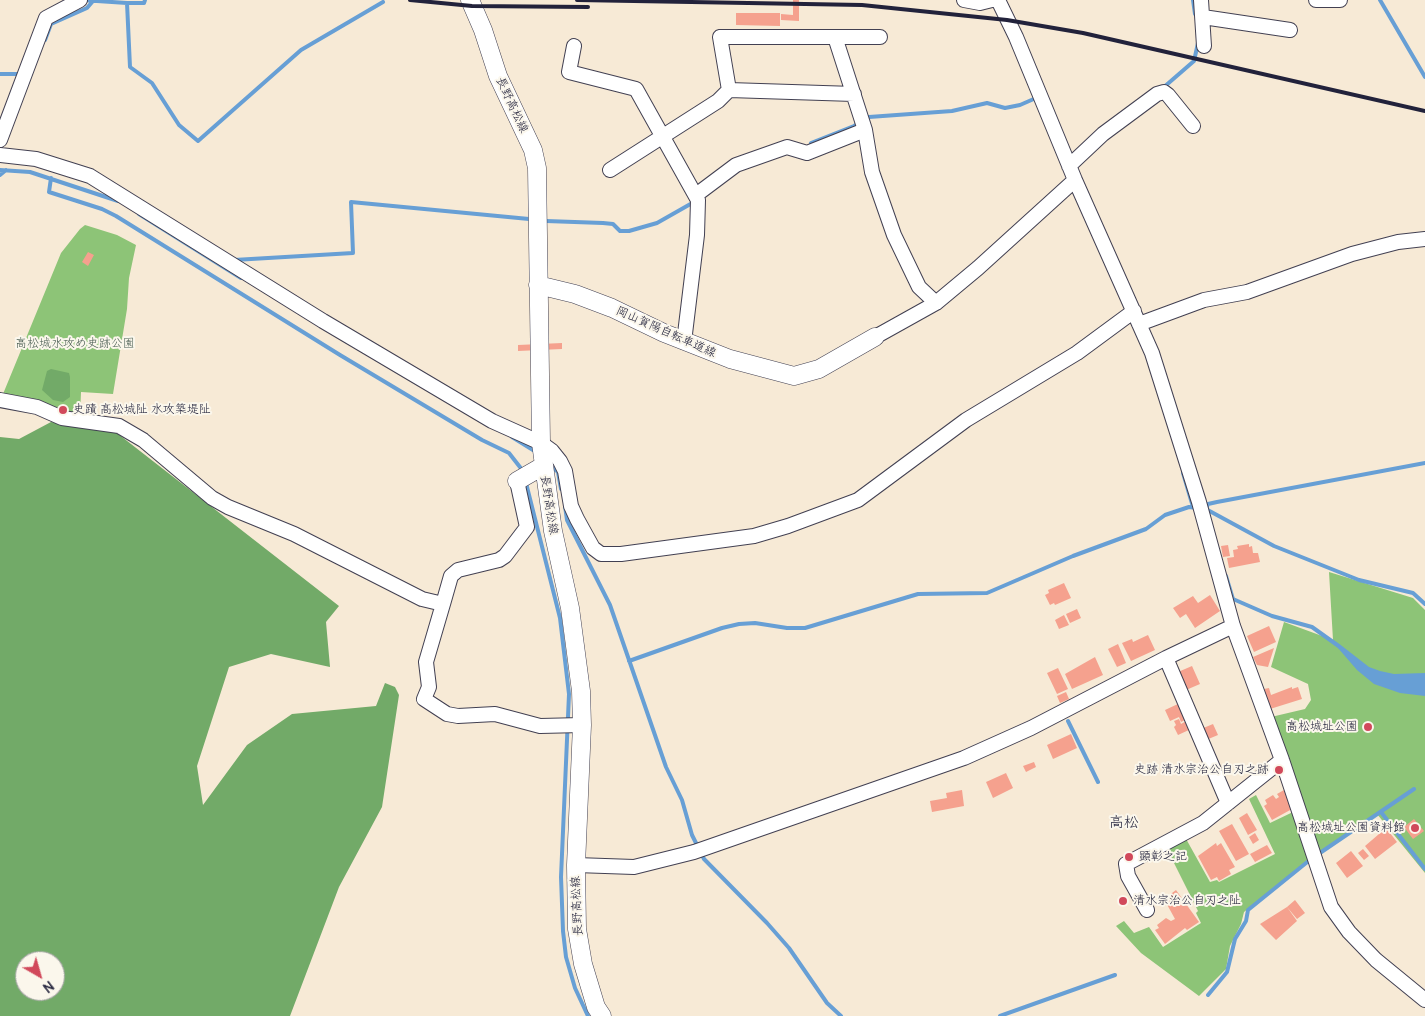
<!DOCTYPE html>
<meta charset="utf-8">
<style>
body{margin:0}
#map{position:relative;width:1425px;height:1016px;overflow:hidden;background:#f7ead6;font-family:Delius,sans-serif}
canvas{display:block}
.north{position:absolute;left:15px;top:951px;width:50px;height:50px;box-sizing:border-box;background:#fbf7ec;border:1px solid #a4a2a5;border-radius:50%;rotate:142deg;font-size:14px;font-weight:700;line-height:20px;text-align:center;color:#22223b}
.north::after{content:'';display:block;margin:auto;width:18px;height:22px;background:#d1495b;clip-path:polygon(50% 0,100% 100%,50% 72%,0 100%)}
</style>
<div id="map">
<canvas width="1425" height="1016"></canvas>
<div class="north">N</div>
</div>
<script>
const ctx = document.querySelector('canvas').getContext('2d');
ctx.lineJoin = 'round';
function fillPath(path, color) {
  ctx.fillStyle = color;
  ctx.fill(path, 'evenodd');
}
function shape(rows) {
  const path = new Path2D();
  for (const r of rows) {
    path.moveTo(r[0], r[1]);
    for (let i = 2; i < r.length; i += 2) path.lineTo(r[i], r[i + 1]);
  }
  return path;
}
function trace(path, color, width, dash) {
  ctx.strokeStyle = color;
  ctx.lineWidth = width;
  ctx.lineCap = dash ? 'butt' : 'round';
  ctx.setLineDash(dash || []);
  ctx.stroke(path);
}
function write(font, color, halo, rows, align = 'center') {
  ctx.font = font + ' Delius,"Klee One",sans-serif';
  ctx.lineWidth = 4;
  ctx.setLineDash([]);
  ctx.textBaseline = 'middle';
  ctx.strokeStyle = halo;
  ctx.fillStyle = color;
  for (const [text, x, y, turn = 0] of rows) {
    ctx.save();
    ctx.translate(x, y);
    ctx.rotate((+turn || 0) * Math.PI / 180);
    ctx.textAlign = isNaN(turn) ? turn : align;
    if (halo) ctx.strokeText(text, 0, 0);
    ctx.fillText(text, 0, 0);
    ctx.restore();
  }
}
const green = shape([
 [85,225,117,235,136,245,129,278,127,309,113,394,81,392,80,416,66,416,3,394,61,253,80,229],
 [1329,572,1413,598,1425,610,1425,873,1377,814,1317,854,1271,717,1305,709,1311,700,1308,684,1271,667,1284,622,1333,640],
 [1256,795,1270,823,1293,812,1310,858,1244,912,1241,924,1230,946,1226,969,1199,996,1141,953,1116,926,1124,921,1134,933,1149,927,1163,947,1201,923,1196,913,1198,911,1166,847,1185,837,1210,882,1217,880,1219,882,1275,854,1249,799]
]);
const forest = shape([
 [51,369,69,373,70,377,70,397,63,402,53,400,42,390,47,371],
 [51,422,113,430,339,606,326,622,330,667,271,654,229,667,197,766,203,805,247,745,292,714,376,706,385,683,395,687,399,695,382,807,339,887,290,1016,0,1016,0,437,19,439],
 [25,961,55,961,55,991,25,991]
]);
const water = shape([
 [1342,646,1369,667,1380,671,1394,674,1425,673,1425,696,1400,693,1374,684,1357,670,1338,648]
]);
const stream = shape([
 [82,0,127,3,144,3,145,0],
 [1193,0,1195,14],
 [1380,0,1425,77],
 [127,3,130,67,152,83,179,125,198,141,301,50,383,2],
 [45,40,51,24,87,8,93,1],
 [0,74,17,74],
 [1164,87,1194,61,1198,43],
 [811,143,854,126,869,117,952,111,987,103,1005,108,1020,105,1036,98,1037,100],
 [0,170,30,172,118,201],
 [0,175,6,170],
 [51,178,49,192,102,209,116,216,340,355,482,440,509,453,523,471],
 [139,214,241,278],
 [546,221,603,223,613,224,620,231,629,231,657,223,694,202],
 [234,260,353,253,351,202,529,219],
 [512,437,533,450],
 [553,468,558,472,561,489],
 [1183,473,1193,507],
 [526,483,560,618,569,694,561,877,563,931,566,957,575,988,588,1016],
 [565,506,567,520,610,605,666,767,682,800,692,835,704,859,767,923,789,948,827,1003,841,1016],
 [1204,508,1274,546,1359,580,1413,593,1425,604],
 [1206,509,1208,504,1217,502,1425,463],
 [1226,576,1233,599,1272,616,1312,627,1340,647],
 [629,661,722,628,739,624,755,623,787,628,805,628,918,594,987,593,1073,556,1146,529,1165,515,1189,507,1197,508],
 [1068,721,1098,782],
 [1381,812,1425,869],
 [1317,855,1414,789],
 [1208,995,1227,972,1235,939,1246,921,1248,910,1311,859],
 [1000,1016,1115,975]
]);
const building = shape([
 [793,0,799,0,799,21,781,20,781,14,793,15],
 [736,13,780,13,780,26,736,25],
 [88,252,94,255,88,266,82,262],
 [562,343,562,349,518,351,518,345],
 [1249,544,1249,547,1252,546,1253,553,1258,553,1260,562,1229,568,1227,558,1234,557,1233,550,1238,549,1237,546],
 [1228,545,1230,556,1223,557,1221,546],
 [1064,583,1071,598,1055,605,1054,603,1050,605,1045,595,1049,593,1048,590],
 [1210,595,1220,611,1195,628,1186,614,1180,618,1173,608,1193,596,1198,603],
 [1077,609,1081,618,1070,623,1066,614],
 [1064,615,1069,625,1059,629,1055,620],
 [1269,626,1276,642,1254,652,1247,636],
 [1148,635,1155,650,1131,661,1122,643,1132,639,1133,642],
 [1118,644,1126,663,1117,667,1108,649],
 [1274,648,1268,667,1257,665,1253,657],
 [1095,657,1103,675,1072,689,1065,674],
 [1192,666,1200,684,1186,690,1178,672],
 [1058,668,1068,689,1057,694,1047,673],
 [1292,687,1292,689,1298,687,1302,699,1270,709,1264,689,1269,688,1271,695],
 [1066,692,1069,699,1060,703,1057,696],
 [1180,703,1187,719,1181,722,1179,717,1170,721,1165,710],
 [1179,719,1181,724,1188,720,1191,729,1178,735,1174,727,1176,725,1174,721],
 [1213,724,1218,735,1206,740,1201,729],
 [1071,734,1077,748,1053,759,1047,745],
 [1034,762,1036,767,1026,772,1023,766],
 [1006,773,1013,788,993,798,986,782],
 [962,790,964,806,932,812,930,801,947,798,946,793],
 [1284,790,1292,809,1272,820,1264,806,1267,804,1265,800,1273,795,1276,799,1279,797,1277,794],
 [1247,813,1257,830,1248,835,1239,818],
 [1414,819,1424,831,1413,839,1404,827],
 [1232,824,1249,854,1236,861,1219,831],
 [1386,828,1397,842,1375,859,1365,846],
 [1255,833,1259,840,1253,844,1249,837],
 [1216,843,1217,846,1221,843,1235,867,1229,870,1231,874,1219,881,1217,877,1211,880,1198,856],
 [1267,845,1272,853,1255,862,1250,854],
 [1363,849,1369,856,1364,860,1358,853],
 [1351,851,1363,866,1347,878,1336,863],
 [1176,890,1199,922,1187,930,1185,928,1165,944,1155,930,1159,928,1157,925,1166,918,1171,921,1175,919,1164,899],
 [1295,900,1305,913,1297,919,1287,907],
 [1287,907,1297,921,1276,940,1260,924]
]);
const minor = shape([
 [964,0,980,3,992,0],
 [998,0,1016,37,1075,180,1152,353,1199,502,1233,626,1282,760,1331,907,1349,932,1376,960,1425,1000],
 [1201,0,1204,46],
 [1316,0,1340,0],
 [1203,17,1290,30],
 [835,37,865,130,872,172,894,235,919,287,936,303],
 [574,46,569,72,636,89,698,200,697,235,684,342],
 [854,94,729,90,720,37,880,37],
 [0,140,46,18,80,0],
 [0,155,36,159,90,176,323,321,492,421,541,443,552,451,560,461,565,471,571,506,577,519,593,548,601,554,621,554,754,536,788,526,858,500,966,420,1077,353,1134,311],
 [1069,166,1103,134,1157,94,1164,92,1168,95,1193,126],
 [610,170,718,101,729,90],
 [696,195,736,165,787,147,807,153,865,130],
 [1139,324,1204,300,1247,292,1352,254,1398,242,1425,239],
 [875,337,936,303,978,268,1075,180],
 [0,400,37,407,62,418,119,426,143,440,212,498,228,507,294,534,422,599,443,604,451,576,458,570,499,560,505,556,527,527,517,481],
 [443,604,426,662,429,687,424,699,447,714,458,716,495,714,540,726,582,725],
 [1166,658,1228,803],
 [576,865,634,867,694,852,964,758,1031,728,1166,658,1233,626],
 [1147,910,1128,876,1126,864,1203,823,1282,760]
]);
const major = shape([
 [470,0,483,30,498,76,533,150,537,168,541,443,553,531,570,608,581,691,582,725,576,865,577,929,583,964,596,1007,602,1016],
 [538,285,575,294,612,308,664,333,730,359,794,376,819,369,875,337],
 [517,481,543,466]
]);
const rail = shape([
 [410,0,472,6,588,7],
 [577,0,862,5,1007,20,1083,33,1425,111]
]);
const markers = [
 [63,410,5,"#d1495b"],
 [1368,727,5,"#d1495b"],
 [1279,770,5,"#d1495b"],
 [1415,828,5,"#d1495b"],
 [1129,857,5,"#d1495b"],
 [1123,901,5,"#d1495b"]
];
const streetNames = [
 ["長野高松線",512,105,65],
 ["岡山賀陽自転車道線",666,332,24],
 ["長野高松線",549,505,81],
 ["長野高松線",577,906,-93]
];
const parkNames = [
 ["高松城水攻め史跡公園",75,344]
];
const poiNames = [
 ["史蹟 髙松城阯 水攻築堤阯",73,410],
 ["高松城址公園",1358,727,"right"],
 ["史跡 清水宗治公自刃之跡",1269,770,"right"],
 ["高松城址公園資料館",1405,828,"right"],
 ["顕彰之記",1139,857],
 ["清水宗治公自刃之阯",1133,901]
];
const quarterNames = [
 ["高松",1124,823]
];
fillPath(green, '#8dc477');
fillPath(forest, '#72aa68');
fillPath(water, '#679fd5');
trace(stream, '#679fd5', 4);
fillPath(building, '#f5a18e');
trace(minor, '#424052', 16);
trace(major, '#424052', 19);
trace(minor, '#fff', 14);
trace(major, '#fff', 18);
trace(rail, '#22223b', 4);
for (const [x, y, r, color] of markers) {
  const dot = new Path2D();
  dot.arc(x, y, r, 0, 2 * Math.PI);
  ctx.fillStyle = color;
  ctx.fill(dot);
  trace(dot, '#fbf7ec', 2);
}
write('12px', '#22223b', '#fbf7ec', streetNames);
write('12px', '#475b50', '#fbf7ec', parkNames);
write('12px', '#22223b', '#fbf7ec', poiNames, 'left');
write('15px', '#22223b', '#fbf7ec', quarterNames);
</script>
